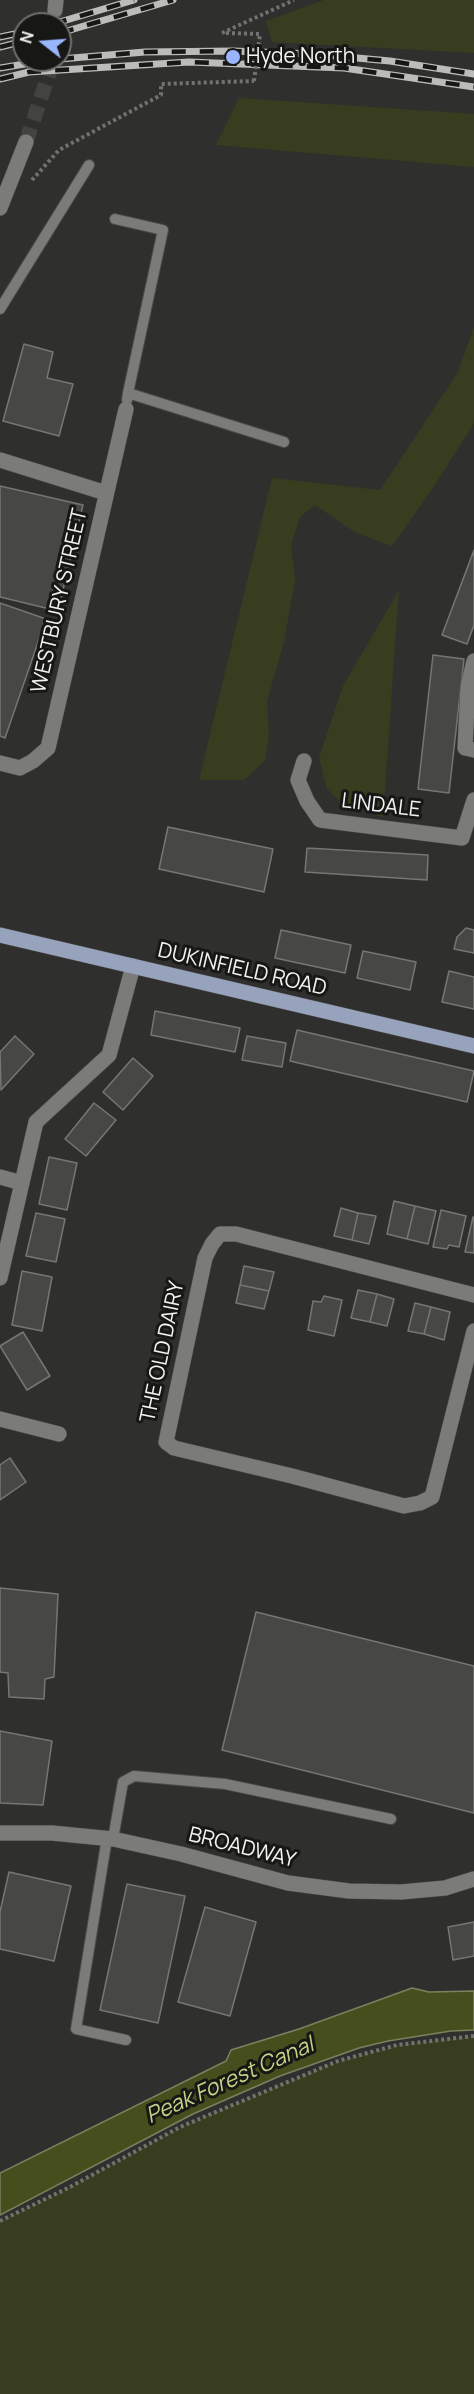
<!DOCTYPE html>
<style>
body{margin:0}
#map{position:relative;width:474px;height:2394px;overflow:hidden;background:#2f2f2d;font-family:Manrope,sans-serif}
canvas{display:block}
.north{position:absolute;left:12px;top:12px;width:60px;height:60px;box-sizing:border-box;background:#171716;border:2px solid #6f6f6e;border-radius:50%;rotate:287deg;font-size:16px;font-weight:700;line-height:24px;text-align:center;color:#f3f3f2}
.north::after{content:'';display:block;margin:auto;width:21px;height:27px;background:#99b5fd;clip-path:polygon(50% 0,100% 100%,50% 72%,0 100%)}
</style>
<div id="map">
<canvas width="474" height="2394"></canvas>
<div class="north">N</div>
</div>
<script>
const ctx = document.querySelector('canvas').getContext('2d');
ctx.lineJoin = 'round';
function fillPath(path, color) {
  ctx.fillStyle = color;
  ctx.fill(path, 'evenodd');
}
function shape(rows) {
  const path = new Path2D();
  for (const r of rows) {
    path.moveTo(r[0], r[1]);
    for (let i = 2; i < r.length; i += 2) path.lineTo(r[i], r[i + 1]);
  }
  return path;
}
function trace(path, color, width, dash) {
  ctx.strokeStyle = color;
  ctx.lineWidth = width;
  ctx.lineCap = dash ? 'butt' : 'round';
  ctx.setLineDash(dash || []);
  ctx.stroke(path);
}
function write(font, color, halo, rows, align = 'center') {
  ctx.font = font + ' Manrope,sans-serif';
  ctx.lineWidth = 6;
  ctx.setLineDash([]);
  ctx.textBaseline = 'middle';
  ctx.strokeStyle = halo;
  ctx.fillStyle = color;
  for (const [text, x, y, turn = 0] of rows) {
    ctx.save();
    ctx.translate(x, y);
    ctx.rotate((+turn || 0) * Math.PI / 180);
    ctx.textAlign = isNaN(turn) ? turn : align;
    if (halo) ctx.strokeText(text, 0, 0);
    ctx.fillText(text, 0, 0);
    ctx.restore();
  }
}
const green = shape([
 [324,0,474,0,474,53,272,42,266,21],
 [239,98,474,114,474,167,216,145],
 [474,327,474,423,433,488,392,546,356,533,315,505,300,517,291,545,295,581,284,642,267,701,269,736,265,761,244,780,199,780,272,478,380,490,458,372],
 [399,590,383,817,346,807,327,789,319,758,343,686],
 [474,2036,474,2394,0,2394,0,2221,70,2187,180,2127,338,2061,397,2045]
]);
const water = shape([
 [412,1988,429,1992,474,1991,474,2030,451,2031,388,2041,359,2048,280,2076,193,2114,0,2215,0,2173,226,2061,231,2050,299,2029,412,1988]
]);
const building = shape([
 [24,344,53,352,47,378,73,384,59,436,3,421,24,344],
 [0,486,83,505,58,611,0,597,0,486],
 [474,550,474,625,467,644,442,635,474,550],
 [0,603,46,619,5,738,0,736,0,603],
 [433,655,464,659,449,793,418,789,433,655],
 [168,827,273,849,264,892,159,869,168,827],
 [307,848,428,855,427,880,305,872,307,848],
 [466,928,474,930,474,953,454,949,457,937,466,928],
 [281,930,351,945,345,973,275,958,281,930],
 [363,951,416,962,410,990,357,978,363,951],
 [449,971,474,977,474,1009,442,1002,449,971],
 [155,1011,240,1028,235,1052,151,1035,155,1011],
 [297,1030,474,1071,467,1102,290,1061,297,1030],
 [15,1036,34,1054,1,1090,0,1052,15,1036],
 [247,1036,286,1043,282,1067,242,1060,247,1036],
 [133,1058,153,1076,123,1110,103,1092,133,1058],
 [94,1103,116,1120,86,1156,65,1139,94,1103],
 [49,1157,77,1163,67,1210,39,1204,49,1157],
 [394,1201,415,1206,407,1239,387,1234,394,1201],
 [415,1206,436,1211,428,1244,407,1239,415,1206],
 [341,1208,358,1213,352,1240,334,1236,341,1208],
 [441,1210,466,1216,459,1247,449,1245,447,1249,433,1247,441,1210],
 [36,1213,65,1219,56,1262,26,1256,36,1213],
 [358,1213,376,1216,369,1244,352,1240,358,1213],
 [473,1217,474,1217,474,1253,465,1252,473,1217],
 [244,1266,274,1272,269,1291,240,1285,244,1266],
 [22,1271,52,1277,42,1331,12,1325,22,1271],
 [240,1285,269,1291,264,1309,236,1303,240,1285],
 [358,1290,377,1294,370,1322,351,1318,358,1290],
 [377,1294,394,1299,387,1326,370,1322,377,1294],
 [324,1296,342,1300,334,1336,308,1330,313,1301,321,1302,324,1296],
 [415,1303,431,1307,424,1334,408,1331,415,1303],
 [431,1307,450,1312,444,1340,424,1334,431,1307],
 [23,1332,50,1376,27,1390,0,1346,23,1332],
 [10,1458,26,1482,0,1500,0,1465,10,1458],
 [0,1588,58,1594,54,1677,45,1679,44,1699,9,1697,8,1673,0,1672,0,1588],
 [256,1612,474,1666,474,1813,222,1750,256,1612],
 [0,1731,52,1741,43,1805,0,1803,0,1731],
 [9,1872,71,1886,54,1961,0,1949,0,1912,9,1872],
 [127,1884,185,1896,158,2023,100,2010,127,1884],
 [205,1907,256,1922,230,2016,178,2002,205,1907],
 [474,1922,474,1956,453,1960,448,1927,474,1922]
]);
const streetTunnel = shape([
 [54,24,55,10],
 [26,142,50,71,51,60]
]);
const path = shape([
 [222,33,294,0],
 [226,33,260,34],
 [32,180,59,150,161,95,161,84,254,81],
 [0,2221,70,2187,180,2127,338,2061,397,2045,474,2036]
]);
const lane = shape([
 [115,219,163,230,128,393],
 [0,309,89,165],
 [127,400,128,393,284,442],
 [107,1838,76,2029,126,2040],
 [113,1839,123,1782,134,1776,225,1784,391,1819]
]);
const street = shape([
 [55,10,56,0],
 [0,208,26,142],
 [0,460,106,493],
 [474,661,468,686,465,748,474,750],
 [304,761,298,780,307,801,320,820,462,838,474,800],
 [0,763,20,768,33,761,48,748,126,409],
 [0,1177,22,1183],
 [0,1278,36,1122,109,1055,133,966],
 [474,1295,236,1234,220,1234,212,1244,205,1258,166,1442,174,1448,292,1476,404,1506,420,1503,432,1497,474,1331],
 [0,1419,59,1434],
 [0,1833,52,1833,113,1839,181,1854,288,1883,349,1891,401,1892,445,1888,474,1879]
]);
const primary = shape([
 [0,935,474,1046]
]);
const rail = shape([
 [53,24,134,0],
 [60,33,173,0],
 [0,37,24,32],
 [0,47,24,41],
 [60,59,145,52,233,51,313,54,390,61,474,74],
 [0,68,49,60],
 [0,79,29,72,189,62,344,68,474,87]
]);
const pathBridge = shape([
 [254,81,260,34]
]);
const markers = [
 [233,57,8,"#99b5fd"]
];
const poiNames = [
 ["Hyde North",246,57]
];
const streetNames = [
 ["WESTBURY STREET",60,601,-77],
 ["LINDALE",381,806,7],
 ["DUKINFIELD ROAD",242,970,13],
 ["THE OLD DAIRY",163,1352,-78],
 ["BROADWAY",242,1848,14]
];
const waterNames = [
 ["Peak Forest Canal",230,2081,-24]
];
fillPath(green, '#383d1f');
fillPath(water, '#474e1e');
trace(water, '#7b805e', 1.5);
fillPath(building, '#474744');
trace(building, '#767673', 1.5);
trace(streetTunnel, '#434341', 15, [15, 8]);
trace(lane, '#4c4c4a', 12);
trace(street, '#4c4c4a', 16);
trace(primary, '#4c4c4a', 16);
trace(path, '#727271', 4, [3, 3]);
trace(lane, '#7b7c79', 10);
trace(street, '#7b7c79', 15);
trace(primary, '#97a3bd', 15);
trace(rail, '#bcbcba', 7);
trace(rail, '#171716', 4.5, [14]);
trace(pathBridge, '#727271', 4, [3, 3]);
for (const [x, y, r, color] of markers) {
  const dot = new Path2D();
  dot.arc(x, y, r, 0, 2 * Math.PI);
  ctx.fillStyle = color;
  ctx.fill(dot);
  trace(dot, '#171716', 2);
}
write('21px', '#f3f3f2', '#171716', poiNames, 'left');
write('21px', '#f3f3f2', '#171716', streetNames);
write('italic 22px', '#c5d286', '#171716', waterNames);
</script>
